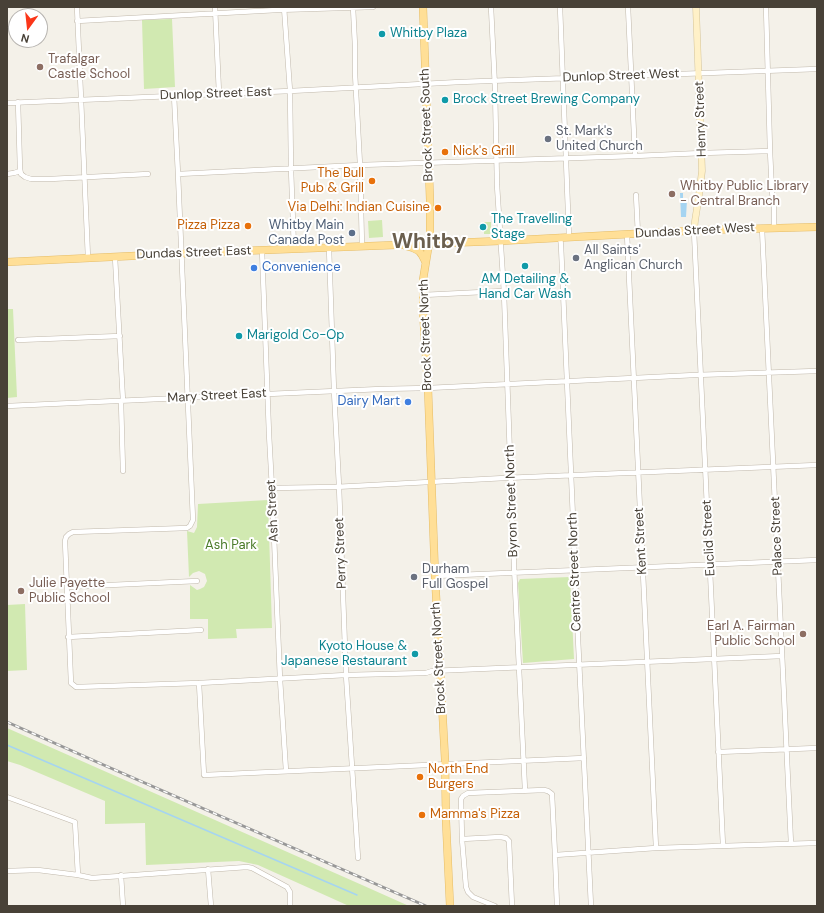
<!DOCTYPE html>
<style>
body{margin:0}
#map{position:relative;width:824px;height:913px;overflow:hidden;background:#f4f1e9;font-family:"DM Sans",sans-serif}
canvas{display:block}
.frame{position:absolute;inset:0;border:8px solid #484137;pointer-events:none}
.north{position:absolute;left:8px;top:8px;width:40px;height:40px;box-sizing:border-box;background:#fff;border:1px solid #b6b3af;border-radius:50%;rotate:195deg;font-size:11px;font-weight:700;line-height:16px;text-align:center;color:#484137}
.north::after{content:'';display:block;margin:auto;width:14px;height:18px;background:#fb3619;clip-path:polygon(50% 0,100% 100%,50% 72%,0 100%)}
</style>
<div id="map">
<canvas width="824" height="913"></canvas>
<div class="frame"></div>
<div class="north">N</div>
</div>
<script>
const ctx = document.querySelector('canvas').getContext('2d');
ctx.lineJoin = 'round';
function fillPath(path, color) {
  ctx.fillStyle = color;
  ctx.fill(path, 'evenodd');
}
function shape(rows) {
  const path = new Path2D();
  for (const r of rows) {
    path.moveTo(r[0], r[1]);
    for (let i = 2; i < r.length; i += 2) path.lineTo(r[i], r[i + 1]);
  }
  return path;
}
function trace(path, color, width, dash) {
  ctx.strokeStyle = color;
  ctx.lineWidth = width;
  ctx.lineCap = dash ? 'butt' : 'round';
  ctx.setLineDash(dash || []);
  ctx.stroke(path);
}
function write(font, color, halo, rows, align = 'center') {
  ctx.font = font + ' "DM Sans",sans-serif';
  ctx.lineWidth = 4;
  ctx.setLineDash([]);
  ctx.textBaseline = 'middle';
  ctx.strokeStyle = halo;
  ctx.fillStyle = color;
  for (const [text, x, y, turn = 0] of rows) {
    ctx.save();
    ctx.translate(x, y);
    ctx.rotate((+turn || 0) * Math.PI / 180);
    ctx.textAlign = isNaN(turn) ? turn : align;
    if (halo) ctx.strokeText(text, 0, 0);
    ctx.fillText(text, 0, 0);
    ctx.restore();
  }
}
const green = shape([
 [172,19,175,87,144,89,142,20],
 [382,220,383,237,369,238,368,221],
 [484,222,491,222,491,234,484,234],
 [7,309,13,309,17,397,7,398],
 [268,500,272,628,236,629,237,638,208,639,208,619,190,619,190,585,197,590,200,589,204,587,207,581,205,574,199,571,193,573,189,577,187,531,194,533,197,527,198,504],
 [570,577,574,659,523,663,518,583,520,579],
 [25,604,27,670,7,671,7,605],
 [7,728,362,885,409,906,349,906,258,865,239,861,146,865,145,823,105,824,105,801,20,765,7,761]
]);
const water = shape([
 [680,193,683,193,683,201,687,200,686,217,681,217]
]);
const stream = shape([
 [7,745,357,895]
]);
const street = shape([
 [77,7,88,258],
 [215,7,219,93],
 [284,7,290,91,291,169,294,249],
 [353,7,355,46,355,73,360,165,362,246],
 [491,7,495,88,497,185,504,293,514,566,525,790],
 [560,7,569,237],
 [628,7,635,156],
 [766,7,770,151,772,192,774,208,774,228],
 [77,21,277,10,373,7],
 [174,95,178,174,193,520,190,526,187,528,73,532,69,534,66,537,65,541,71,683,76,687,199,683,346,675,426,673,432,671,782,656],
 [18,102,20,169,21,174,25,177,31,179,50,179,148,174],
 [7,103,290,91,460,82,817,69],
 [7,174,14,173,20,171],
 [178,174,360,165,635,156,702,153,770,151],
 [636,195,638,234],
 [762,228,791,844],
 [694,231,723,846],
 [627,234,656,848],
 [560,237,561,245,575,564,575,577,591,906],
 [329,248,334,391,339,486,346,675,358,858],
 [262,250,269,434,272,488,280,679,286,771],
 [115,257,123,401],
 [423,295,503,291],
 [18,340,120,336],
 [121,401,123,471],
 [7,406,268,394,381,389,428,388,695,375,817,371],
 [272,488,335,487,505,478,817,465],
 [435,576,817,560],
 [67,587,197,581],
 [68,637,201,630],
 [199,683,204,775,584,758],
 [718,752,817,748],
 [7,797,75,822,78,875],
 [462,839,500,837,506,838,509,841,512,906],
 [555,855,656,848,817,843],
 [208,869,211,906],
 [7,871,38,870,78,875,92,878,247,867,252,868,287,887,290,892,290,906],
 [121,875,123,906],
 [495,906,473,897,468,892,466,887,462,839,461,799,463,796,468,793,544,790,548,791,552,794,555,855,557,906]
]);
const secondary = shape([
 [694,231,695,221,699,195,702,171,696,7]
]);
const primary = shape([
 [423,7,430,200,430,237,423,280,423,312,428,388,435,576,445,759,446,821,450,906],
 [406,246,413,248,419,251,422,255,425,261],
 [7,262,214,252,500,241,705,230,817,227]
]);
const rail = shape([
 [7,722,106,766,426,906]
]);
const markers = [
 [382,34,4,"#0f9aa8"],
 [40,67,4,"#8d6e63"],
 [445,100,4,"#0f9aa8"],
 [548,139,4,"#6b7280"],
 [445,152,4,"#e8710a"],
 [372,181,4,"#e8710a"],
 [672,194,4,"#8d6e63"],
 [438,208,4,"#e8710a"],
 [248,226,4,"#e8710a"],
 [483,227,4,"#0f9aa8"],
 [352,233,4,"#5c6f8a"],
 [576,258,4,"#6b7280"],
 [525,266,4,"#0f9aa8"],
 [254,268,4,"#3f7fe0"],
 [239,336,4,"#0f9aa8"],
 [408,402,4,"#3f7fe0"],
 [414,577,4,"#6b7280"],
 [21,591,4,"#8d6e63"],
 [803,634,4,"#8d6e63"],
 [415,654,4,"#0f9aa8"],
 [420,777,4,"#e8710a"],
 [422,815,4,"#e8710a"]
];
const cultureNames = [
 ["Whitby Plaza",390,34],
 ["Brock Street Brewing Company",453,100],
 ["The Travelling",491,220],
 ["Stage",491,235],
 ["AM Detailing &",525,280,"center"],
 ["Hand Car Wash",525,295,"center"],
 ["Marigold Co-Op",247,336],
 ["Kyoto House &",407,647,"right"],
 ["Japanese Restaurant",407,662,"right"]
];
const educationNames = [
 ["Trafalgar",48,60],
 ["Castle School",48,75],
 ["Whitby Public Library",680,187],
 ["- Central Branch",680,202],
 ["Julie Payette",29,584],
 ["Public School",29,599],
 ["Earl A. Fairman",795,627,"right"],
 ["Public School",795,642,"right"]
];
const streetNames = [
 ["Dunlop Street West",621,76,-2],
 ["Dunlop Street East",216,94,-2],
 ["Henry Street",701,119,-92],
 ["Brock Street South",427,125,-92],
 ["Dundas Street West",695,231,-3],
 ["Dundas Street East",194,253,-2],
 ["Brock Street North",426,335,-92],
 ["Mary Street East",217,396,-3],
 ["Byron Street North",512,501,-92],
 ["Ash Street",273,511,-93],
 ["Palace Street",777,536,-92],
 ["Euclid Street",709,538,-93],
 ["Kent Street",641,541,-93],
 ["Perry Street",341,553,-92],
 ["Centre Street North",575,572,-92],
 ["Brock Street North",439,658,-93]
];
const worshipNames = [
 ["St. Mark's",556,132],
 ["United Church",556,147],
 ["All Saints'",584,251],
 ["Anglican Church",584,266],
 ["Durham",422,570],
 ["Full Gospel",422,585]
];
const foodNames = [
 ["Nick's Grill",453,152],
 ["The Bull",364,174,"right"],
 ["Pub & Grill",364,189,"right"],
 ["Via Delhi: Indian Cuisine",430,208,"right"],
 ["Pizza Pizza",240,226,"right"],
 ["North End",428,770],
 ["Burgers",428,785],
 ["Mamma's Pizza",430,815]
];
const serviceNames = [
 ["Whitby Main",344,226],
 ["Canada Post",344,241]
];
const shopNames = [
 ["Convenience",262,268],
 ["Dairy Mart",400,402,"right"]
];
const parkNames = [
 ["Ash Park",231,546]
];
const townNames = [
 ["Whitby",429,242]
];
fillPath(green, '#d1e9b1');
fillPath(water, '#a5d4f1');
trace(stream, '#a5d4f1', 1.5);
trace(street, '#c0b8ab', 5.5);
trace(secondary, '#d5c498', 7);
trace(primary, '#e5bc66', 8);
trace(street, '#fff', 4.5);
trace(secondary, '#fff1c8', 6);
trace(primary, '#ffdf97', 7);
trace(rail, '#989898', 3);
trace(rail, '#fff', 1.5, [4.5]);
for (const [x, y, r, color] of markers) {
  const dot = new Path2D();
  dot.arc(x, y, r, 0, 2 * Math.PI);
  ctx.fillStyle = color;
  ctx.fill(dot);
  trace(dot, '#fff', 1.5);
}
write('13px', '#0d838f', '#fff', cultureNames, 'left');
write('13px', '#785e54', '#fff', educationNames, 'left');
write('13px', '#484137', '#fff', streetNames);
write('13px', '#5b616d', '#fff', worshipNames, 'left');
write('13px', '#c56008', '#fff', foodNames, 'left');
write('13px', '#4e5e75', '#fff', serviceNames, 'right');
write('13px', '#366cbe', '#fff', shopNames, 'left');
write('13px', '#4a7b29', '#fff', parkNames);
write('bold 21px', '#6b5f4e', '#fff', townNames);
</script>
